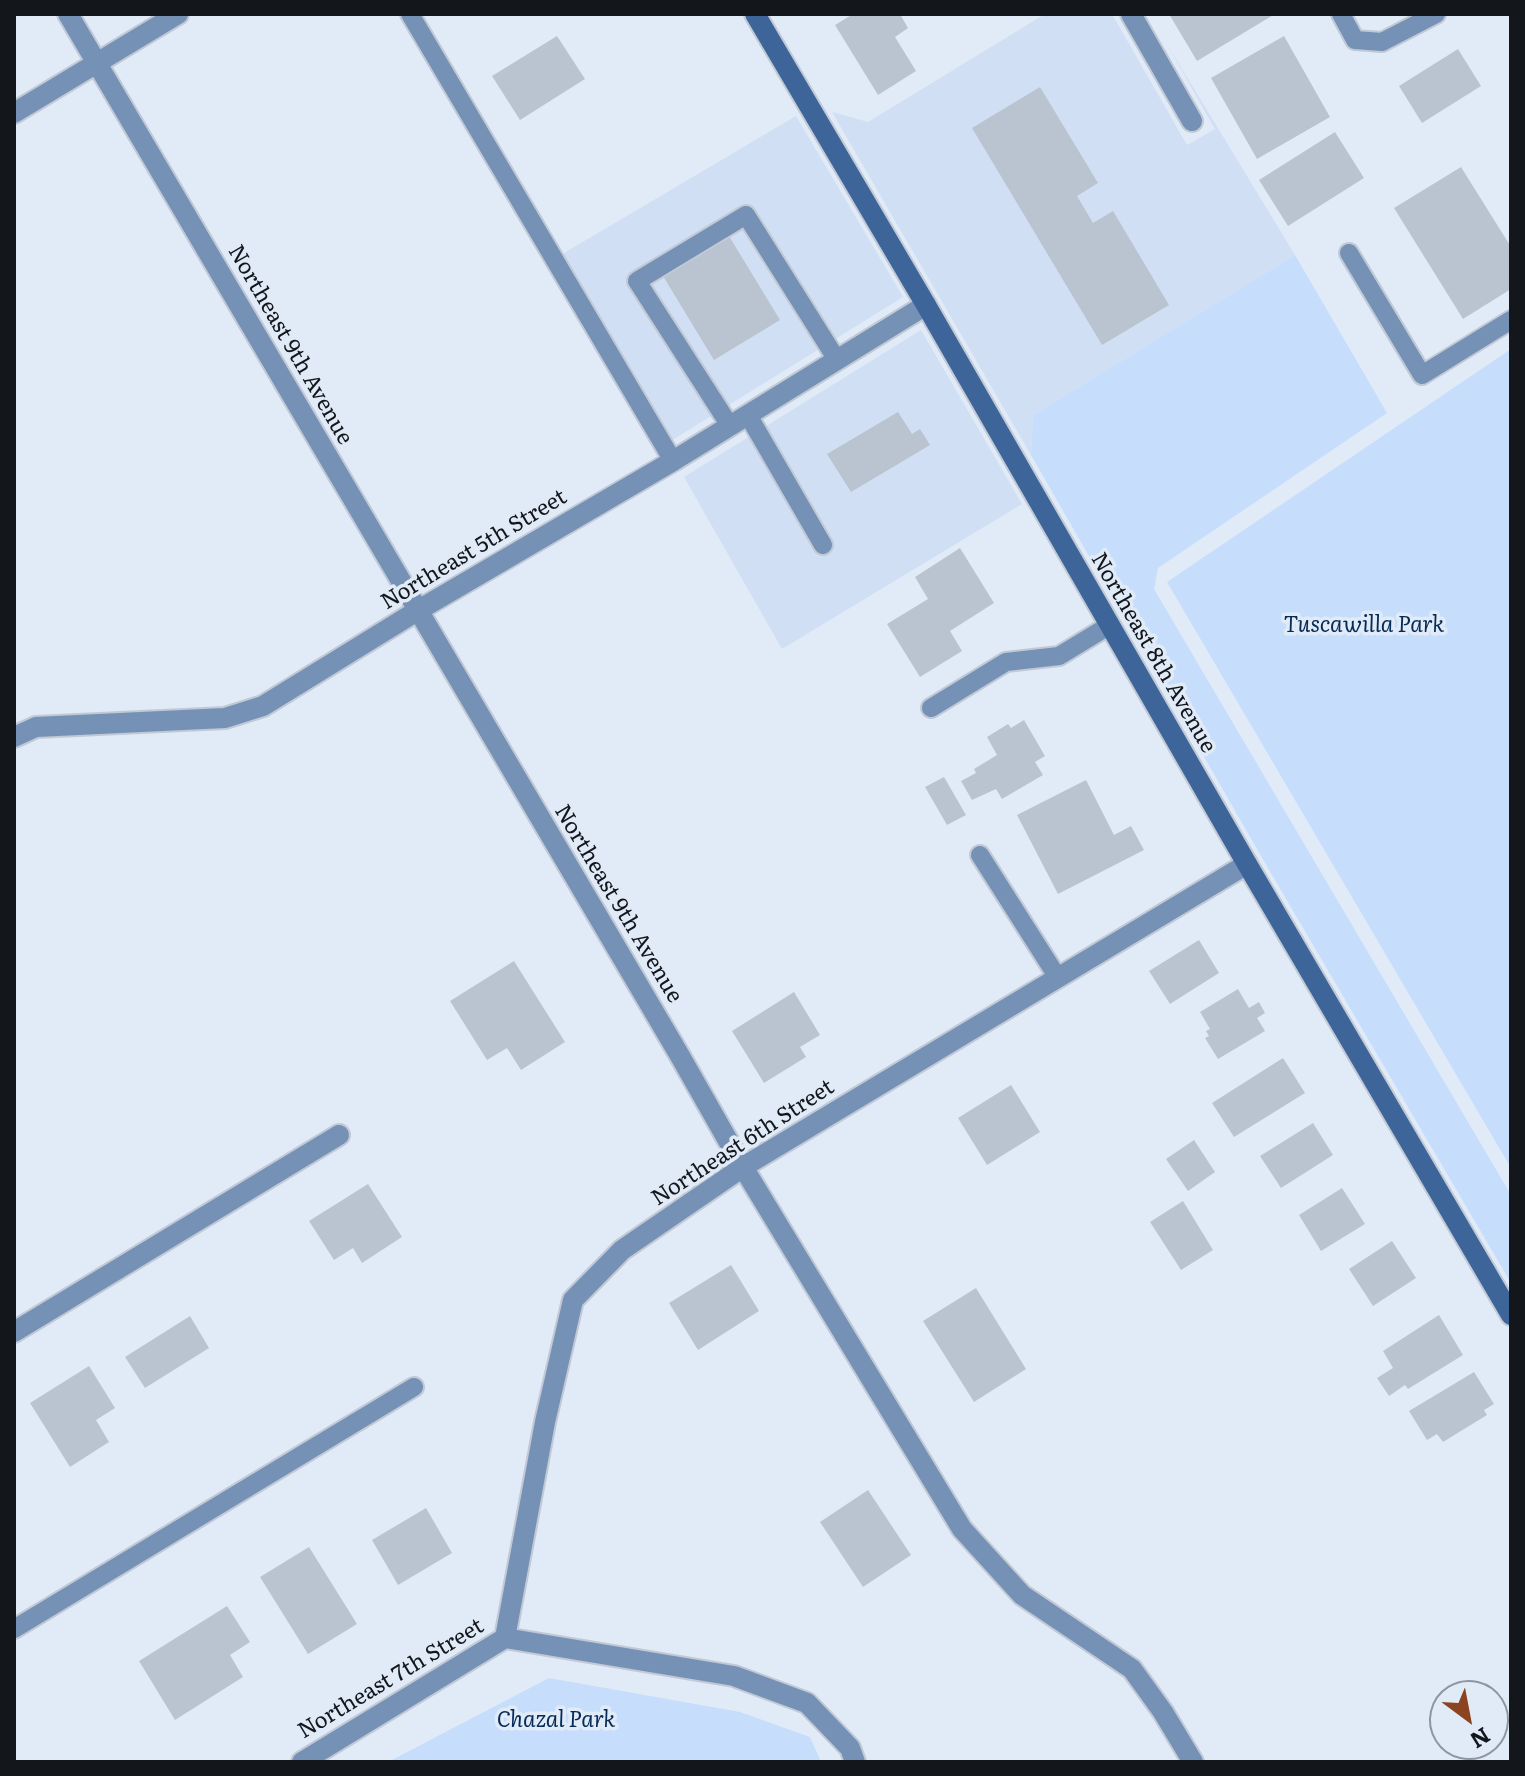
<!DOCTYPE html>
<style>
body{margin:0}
#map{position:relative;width:1525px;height:1776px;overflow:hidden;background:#e1ebf8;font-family:Literata,serif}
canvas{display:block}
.frame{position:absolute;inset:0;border:16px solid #13171c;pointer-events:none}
.north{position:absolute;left:1429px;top:1680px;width:80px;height:80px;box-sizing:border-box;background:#e1ebf8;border:2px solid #8f96a0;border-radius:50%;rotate:148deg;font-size:22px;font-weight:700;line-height:32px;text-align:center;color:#13171c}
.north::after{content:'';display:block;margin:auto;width:28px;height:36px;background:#8b441f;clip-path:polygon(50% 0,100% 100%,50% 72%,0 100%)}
</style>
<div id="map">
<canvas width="1525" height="1776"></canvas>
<div class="frame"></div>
<div class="north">N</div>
</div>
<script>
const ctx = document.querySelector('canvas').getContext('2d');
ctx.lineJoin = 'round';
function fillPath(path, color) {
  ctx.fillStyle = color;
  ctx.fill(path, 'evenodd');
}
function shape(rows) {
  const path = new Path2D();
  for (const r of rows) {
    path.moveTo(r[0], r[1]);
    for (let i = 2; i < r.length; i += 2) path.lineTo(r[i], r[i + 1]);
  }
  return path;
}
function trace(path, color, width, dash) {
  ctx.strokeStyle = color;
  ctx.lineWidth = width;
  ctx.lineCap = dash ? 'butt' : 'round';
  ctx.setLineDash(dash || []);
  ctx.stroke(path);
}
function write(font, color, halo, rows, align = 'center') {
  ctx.font = font + ' Literata,serif';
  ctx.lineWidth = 7;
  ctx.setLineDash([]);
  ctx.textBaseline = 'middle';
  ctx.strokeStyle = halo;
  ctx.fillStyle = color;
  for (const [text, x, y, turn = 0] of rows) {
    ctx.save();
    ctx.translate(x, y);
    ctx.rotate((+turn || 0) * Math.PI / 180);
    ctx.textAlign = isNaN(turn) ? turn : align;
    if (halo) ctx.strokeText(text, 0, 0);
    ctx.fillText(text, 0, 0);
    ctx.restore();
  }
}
const built = shape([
 [1045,14,1112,14,1187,145,1215,129,1165,41,1295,255,1033,415,1031,455,832,112,868,122],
 [796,116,903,297,666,444,559,256],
 [921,330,1022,504,782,649,684,477]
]);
const green = shape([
 [1295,255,1387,413,1158,568,1154,589,1511,1195,1511,1283,1261,856,1031,455,1033,415],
 [1511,349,1511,1168,1167,582],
 [549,1678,740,1712,810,1737,821,1762,388,1762]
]);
const building = shape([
 [853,14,900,14,908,28,895,37,916,71,878,95,835,25],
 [1169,14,1275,14,1197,61],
 [557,36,585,79,520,120,492,76],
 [1284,36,1330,117,1257,159,1211,78],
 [1458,49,1481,86,1422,123,1399,86],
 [1040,87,1098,183,1077,196,1093,223,1113,211,1169,305,1102,345,972,128],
 [1335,132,1364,178,1288,226,1259,180],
 [1461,167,1511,247,1511,289,1463,319,1394,208],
 [729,236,780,320,714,360,663,276],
 [898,412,912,434,920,429,930,445,851,492,827,454],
 [960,548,994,603,950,631,962,651,920,677,887,624,928,599,915,577],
 [1024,720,1045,756,1035,762,1043,775,1002,799,996,789,972,800,961,781,976,773,974,769,997,755,987,737,1008,724,1011,728],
 [944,777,966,815,947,825,925,787],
 [1086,780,1114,835,1131,826,1144,850,1058,894,1017,815],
 [1199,940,1219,973,1170,1004,1149,971],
 [514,961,565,1042,521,1070,507,1048,487,1060,450,1001],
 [1238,989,1249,1008,1259,1002,1265,1013,1257,1018,1265,1031,1218,1059,1205,1038,1209,1036,1206,1031,1210,1029,1200,1012],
 [794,992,820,1035,800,1047,806,1057,764,1083,732,1031],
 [1283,1058,1305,1093,1234,1137,1212,1103],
 [1011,1085,1040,1132,987,1165,958,1118],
 [1313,1123,1333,1155,1281,1188,1260,1156],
 [1194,1140,1215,1172,1188,1191,1166,1159],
 [368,1184,402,1237,362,1263,353,1248,334,1260,309,1221],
 [1342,1188,1365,1224,1321,1251,1299,1215],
 [1183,1201,1213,1250,1181,1270,1150,1222],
 [1392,1241,1416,1278,1373,1306,1349,1269],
 [731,1265,759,1311,698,1350,669,1303],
 [976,1288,1026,1369,974,1402,923,1321],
 [1439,1315,1463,1355,1408,1389,1405,1385,1389,1396,1377,1378,1393,1368,1383,1351],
 [190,1316,209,1348,145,1388,125,1357],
 [89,1366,115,1408,96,1420,109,1442,70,1467,30,1403],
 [1474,1372,1494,1404,1484,1410,1487,1415,1443,1442,1437,1434,1427,1440,1409,1411],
 [868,1490,911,1555,863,1587,820,1522],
 [426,1508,452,1553,398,1585,372,1540],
 [309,1547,357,1624,308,1654,260,1577],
 [227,1606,250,1642,230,1655,243,1677,175,1720,139,1661]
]);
const service = shape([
 [410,14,673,461],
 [1341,14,1355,40,1382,42,1436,14],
 [1349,253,1422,375,1511,320],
 [748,415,823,545],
 [730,426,637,281,746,215,837,360],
 [931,708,1006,662,1059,656,1110,625],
 [980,855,1058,978],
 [14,1629,414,1387]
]);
const minor = shape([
 [68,14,680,1056,743,1167,962,1529,1022,1595,1132,1669,1163,1712,1193,1762],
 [1131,14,1192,121],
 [14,113,178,14],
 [14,737,36,727,225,718,263,706,417,611,673,461,926,305],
 [14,1332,339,1135],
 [505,1638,545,1422,573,1300,622,1250,743,1167,1247,864],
 [505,1638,734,1676,807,1703,850,1748,855,1762],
 [302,1762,505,1638]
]);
const secondary = shape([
 [755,14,926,305,1247,864,1511,1315]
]);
const streetNames = [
 ["Northeast 9th Avenue",290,345,60],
 ["Northeast 5th Street",474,550,-31],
 ["Northeast 8th Avenue",1153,653,60],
 ["Northeast 9th Avenue",618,904,59],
 ["Northeast 6th Street",743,1143,-33],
 ["Northeast 7th Street",391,1679,-31]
];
const parkNames = [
 ["Tuscawilla Park",1364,626],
 ["Chazal Park",556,1721]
];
fillPath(built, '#d0dff3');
fillPath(green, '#c6ddfc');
fillPath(building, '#bac4d1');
trace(service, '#c0c9d5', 22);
trace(minor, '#c0c9d5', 24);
trace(secondary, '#c0c9d5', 24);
trace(service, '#7591b5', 18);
trace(minor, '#7591b5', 20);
trace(secondary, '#3d6599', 20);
write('22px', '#13171c', '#e1ebf8', streetNames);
write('italic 22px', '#062b56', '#e1ebf8', parkNames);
</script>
